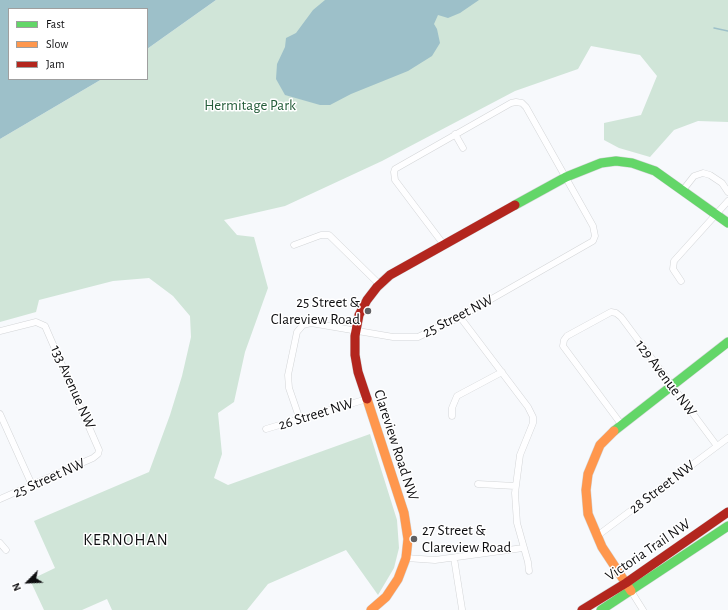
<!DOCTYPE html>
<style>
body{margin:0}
#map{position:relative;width:728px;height:610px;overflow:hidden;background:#f7f9fc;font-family:"Alegreya Sans",sans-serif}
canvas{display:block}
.legend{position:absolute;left:8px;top:8px;width:140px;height:72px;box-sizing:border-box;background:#fff;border:1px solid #9f9f9f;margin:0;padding:5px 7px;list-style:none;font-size:12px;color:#0e0e10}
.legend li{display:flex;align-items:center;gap:8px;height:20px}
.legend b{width:20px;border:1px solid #9f9f9f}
.north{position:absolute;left:8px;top:562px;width:40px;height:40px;-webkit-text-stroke:3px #fff;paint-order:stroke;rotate:246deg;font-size:11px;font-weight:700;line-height:16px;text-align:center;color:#0e0e10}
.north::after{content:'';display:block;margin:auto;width:14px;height:18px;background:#0e0e10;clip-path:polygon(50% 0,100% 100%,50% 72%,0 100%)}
</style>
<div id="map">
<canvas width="728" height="610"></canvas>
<ul class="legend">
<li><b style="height:5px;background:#63d668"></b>Fast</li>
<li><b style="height:5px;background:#ff974d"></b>Slow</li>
<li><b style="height:5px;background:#b3261e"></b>Jam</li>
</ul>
<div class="north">N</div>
</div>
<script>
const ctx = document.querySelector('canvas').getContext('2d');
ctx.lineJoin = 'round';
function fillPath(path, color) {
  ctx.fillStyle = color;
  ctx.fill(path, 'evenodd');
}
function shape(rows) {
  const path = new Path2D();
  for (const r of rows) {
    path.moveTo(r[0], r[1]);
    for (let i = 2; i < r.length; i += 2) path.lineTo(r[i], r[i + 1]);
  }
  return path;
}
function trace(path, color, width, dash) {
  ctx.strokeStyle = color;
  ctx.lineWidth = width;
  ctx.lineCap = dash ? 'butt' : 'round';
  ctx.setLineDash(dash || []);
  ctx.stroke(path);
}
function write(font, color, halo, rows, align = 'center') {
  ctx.font = font + ' "Alegreya Sans",sans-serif';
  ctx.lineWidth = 3;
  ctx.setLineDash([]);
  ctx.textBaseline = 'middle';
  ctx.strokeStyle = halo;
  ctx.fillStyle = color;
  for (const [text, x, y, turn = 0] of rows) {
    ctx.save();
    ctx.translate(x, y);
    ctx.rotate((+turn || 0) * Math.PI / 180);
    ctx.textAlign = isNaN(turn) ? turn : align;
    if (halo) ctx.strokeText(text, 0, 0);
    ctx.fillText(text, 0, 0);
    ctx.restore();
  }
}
const green = shape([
 [216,0,728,0,728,122,698,121,674,130,650,157,619,148,604,140,604,123,641,115,657,76,640,55,591,46,578,69,515,91,382,161,285,206,224,220,237,235,254,237,268,288,245,352,234,402,218,413,222,454,214,478,228,485,370,434,397,520,399,548,394,568,378,595,346,550,268,584,247,610,112,610,107,599,82,610,44,610,30,580,55,568,34,521,149,472,170,415,182,376,191,337,190,316,173,296,149,278,113,281,39,300,36,312,0,322,0,139,102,79,147,79,147,49]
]);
const water = shape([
 [0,0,216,0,147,49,147,9,9,9,9,79,102,79,0,139],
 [325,0,479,0,460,13,448,18,438,15,434,24,437,29,440,43,432,56,408,71,351,94,330,105,320,105,285,95,276,79,277,64,285,47,286,38,296,33,313,10]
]);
const stream = shape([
 [714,28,728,31]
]);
const street = shape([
 [455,134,463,148],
 [683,190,694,176,703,173,710,175,722,183,728,192],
 [294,245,321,235,329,235,379,284],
 [681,281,673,269,674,261,728,201],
 [460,317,528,407,533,417,533,423,520,455,515,493,517,523,528,562,529,571],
 [0,331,36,322,45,326,99,450,98,454,93,458,0,499],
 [0,414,32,485],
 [452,416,452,408,457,396,502,372],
 [300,420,289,388,288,375,297,332,303,325,311,323,393,337,418,337,460,317,593,241,595,236,593,226,526,107,522,103,516,102,511,103,395,169,394,172,395,180,444,245],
 [621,424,563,346,564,340,567,336,611,312,616,313,621,317,717,446],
 [266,429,367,399],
 [478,484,515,486],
 [597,536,728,438],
 [0,543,6,550],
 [406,558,435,560,523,548],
 [454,558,462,609],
 [631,591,643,610]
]);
const fast = shape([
 [515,205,566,177,601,163,616,161,632,163,655,171,728,223],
 [614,431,728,342],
 [601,610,728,526]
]);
const slow = shape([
 [367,399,404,513,408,539,406,558,398,579,386,597,371,610],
 [614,431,600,445,588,474,586,490,588,514,602,547,631,591]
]);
const jam = shape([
 [367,399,358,372,355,355,355,336,359,315,367,300,377,287,390,275,515,205],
 [582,610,626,583,728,512]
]);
const markers = [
 [368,311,4,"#606063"],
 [414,539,4,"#606063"]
];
const parkNames = [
 ["Hermitage Park",250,105]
];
const poiNames = [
 ["25 Street &",360,302],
 ["Clareview Road",360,319],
 ["27 Street &",422,530,"left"],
 ["Clareview Road",422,547,"left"]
];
const streetNames = [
 ["25 Street NW",458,316,-27],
 ["129 Avenue NW",666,378,53],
 ["133 Avenue NW",73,387,66],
 ["26 Street NW",316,414,-17],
 ["Clareview Road NW",396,445,72],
 ["25 Street NW",49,478,-24],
 ["28 Street NW",662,487,-37],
 ["Victoria Trail NW",648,550,-34]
];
const neighbourhoodNames = [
 ["KERNOHAN",126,540]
];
fillPath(green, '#d0e5d8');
fillPath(water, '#9dc0c9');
trace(stream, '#9dc0c9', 1.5);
trace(street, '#d3d5d7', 7);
trace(fast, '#d3d5d7', 10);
trace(slow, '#d3d5d7', 10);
trace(jam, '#d3d5d7', 10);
trace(street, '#fefeff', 6);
trace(fast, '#63d668', 9);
trace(slow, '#ff974d', 9);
trace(jam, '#b3261e', 9);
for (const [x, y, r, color] of markers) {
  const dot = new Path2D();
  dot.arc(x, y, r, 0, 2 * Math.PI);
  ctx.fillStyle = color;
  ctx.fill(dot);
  trace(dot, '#fff', 1.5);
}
write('15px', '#235c39', '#fff', parkNames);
write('15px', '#0e0e10', '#fff', poiNames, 'right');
write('15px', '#0e0e10', '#fff', streetNames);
ctx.letterSpacing = '1px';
write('16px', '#0e0e10', '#fff', neighbourhoodNames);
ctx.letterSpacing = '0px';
</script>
